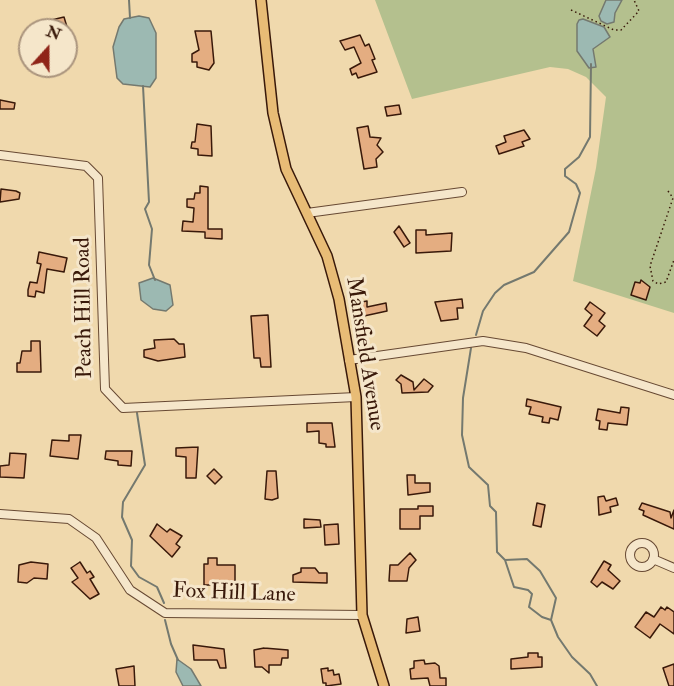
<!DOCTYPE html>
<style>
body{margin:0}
#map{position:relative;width:674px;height:686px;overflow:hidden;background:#f0d9ad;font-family:"IM FELL Double Pica",serif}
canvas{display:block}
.north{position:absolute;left:18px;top:18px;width:60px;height:60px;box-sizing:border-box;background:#f5e6ca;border:2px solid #aa947d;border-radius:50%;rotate:21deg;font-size:16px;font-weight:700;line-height:24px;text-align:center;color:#39190a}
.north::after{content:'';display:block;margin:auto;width:21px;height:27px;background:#8f2418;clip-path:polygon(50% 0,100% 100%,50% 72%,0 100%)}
</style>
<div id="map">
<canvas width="674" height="686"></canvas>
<div class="north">N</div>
</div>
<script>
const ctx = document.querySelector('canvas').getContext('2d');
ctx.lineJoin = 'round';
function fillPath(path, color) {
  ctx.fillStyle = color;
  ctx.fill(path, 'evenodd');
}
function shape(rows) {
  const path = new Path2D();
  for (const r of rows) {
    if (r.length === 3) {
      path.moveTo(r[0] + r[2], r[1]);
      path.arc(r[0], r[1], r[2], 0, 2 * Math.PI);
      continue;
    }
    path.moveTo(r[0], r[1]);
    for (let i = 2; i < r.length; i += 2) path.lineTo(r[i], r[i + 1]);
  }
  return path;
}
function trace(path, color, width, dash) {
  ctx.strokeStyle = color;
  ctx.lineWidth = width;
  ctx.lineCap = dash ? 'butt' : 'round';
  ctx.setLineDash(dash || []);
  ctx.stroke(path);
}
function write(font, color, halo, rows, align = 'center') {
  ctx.font = font + ' "IM FELL Double Pica",serif';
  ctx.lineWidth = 6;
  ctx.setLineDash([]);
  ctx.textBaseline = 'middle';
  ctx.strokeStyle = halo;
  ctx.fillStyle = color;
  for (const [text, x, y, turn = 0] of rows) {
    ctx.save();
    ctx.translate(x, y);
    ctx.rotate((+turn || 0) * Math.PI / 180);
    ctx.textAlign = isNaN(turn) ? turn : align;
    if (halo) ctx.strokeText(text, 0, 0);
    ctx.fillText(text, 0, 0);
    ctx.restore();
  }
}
const green = shape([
 [375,0,674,0,674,313,573,281,596,168,606,97,586,77,568,69,550,67,412,99]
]);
const water = shape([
 [606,0,622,0,615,13,614,22,607,24,601,21,599,16,606,0],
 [139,16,149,18,156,33,156,78,150,87,123,84,117,78,113,47,119,27,124,19,139,16],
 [583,19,604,27,610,37,593,49,596,67,589,68,577,51,577,24,579,20,583,19],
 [153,278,170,285,173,305,166,311,153,309,141,300,139,283,153,278],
 [177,659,191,669,201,686,183,686,176,672,177,659]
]);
const stream = shape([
 [129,0,130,18],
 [143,86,149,202,145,209,152,229,149,265,155,280],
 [476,335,483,311,495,293,504,285,534,272,569,232,580,193,576,184,565,176,565,169,579,157,590,137,591,64],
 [471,348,463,398,462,435,469,467,488,485,490,506,496,512,497,552,505,560,527,559,540,571,556,598,551,620,558,637,572,657,590,674,597,686],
 [137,413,145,465,123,502,122,517,132,540,131,566,139,577,157,587,164,603],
 [505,560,514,587,528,590,532,594,529,607,542,617,551,620],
 [165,620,171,644,178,660]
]);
const building = shape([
 [64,17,67,27,61,30,26,30,43,22,64,17],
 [195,31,211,31,214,63,209,70,197,67,197,62,192,62,192,54,199,50,195,31],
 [360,35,365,46,369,44,375,59,372,60,377,72,358,78,356,73,352,75,350,69,361,63,354,47,345,50,340,41,360,35],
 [0,100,15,103,14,109,0,109,0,100],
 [399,105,401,114,387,116,385,107,399,105],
 [197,124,211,126,212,156,198,155,198,149,191,148,192,142,195,142,197,124],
 [368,126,370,137,381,138,377,145,383,152,376,159,377,167,364,169,357,128,368,126],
 [524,130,530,139,522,142,524,146,499,154,496,146,506,142,504,136,524,130],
 [200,186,208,187,208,229,222,229,222,239,205,238,205,232,182,231,183,221,193,222,194,208,187,207,187,199,194,199,195,193,200,193,200,186],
 [1,189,16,191,20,193,19,199,0,202,1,189],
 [399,226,410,243,404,247,394,232,399,226],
 [416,230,426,230,426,235,452,233,451,251,416,253,416,230],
 [39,252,67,258,64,272,47,269,44,293,36,291,35,297,28,296,28,290,30,282,37,283,41,264,37,263,39,252],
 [641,280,650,287,646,300,631,295,635,282,640,283,641,280],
 [462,299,463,308,457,308,458,319,441,321,435,302,462,299],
 [367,301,367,307,386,303,387,311,364,316,363,310,352,312,351,304,367,301],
 [590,302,605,313,599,321,605,326,597,336,584,326,592,315,585,309,590,302],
 [268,315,271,367,261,367,260,358,254,358,251,316,268,315],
 [174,339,179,344,184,344,185,357,158,361,144,357,144,350,155,348,154,340,174,339],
 [31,341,40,341,41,372,17,372,17,363,20,363,22,351,31,351,31,341],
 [401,375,413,382,414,390,424,379,433,386,428,392,402,393,401,384,396,380,401,375],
 [527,399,561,407,558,420,550,418,549,423,542,422,543,417,529,414,531,407,526,406,527,399],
 [621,407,629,408,627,425,608,423,607,430,599,429,600,421,596,420,598,409,620,413,621,407],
 [307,423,332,423,335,447,326,447,326,444,319,443,319,431,307,432,307,423],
 [69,435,81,435,78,459,50,456,52,440,69,441,69,435],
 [198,447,196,478,186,478,186,457,176,456,176,448,198,447],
 [106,451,132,451,131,466,118,465,118,461,105,459,106,451],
 [10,453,26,454,24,478,0,477,0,466,9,465,10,453],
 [214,469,222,477,215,484,207,476,214,469],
 [267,471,276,471,278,498,272,500,265,499,267,471],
 [407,475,415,475,415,483,430,483,430,492,408,495,407,475],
 [604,496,606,501,616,498,618,505,610,507,611,512,599,515,598,497,604,496],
 [537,503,545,505,541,527,533,525,537,503],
 [642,503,670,512,671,518,674,510,674,529,643,515,644,511,639,509,642,503],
 [418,506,433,506,433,516,420,516,420,529,400,529,400,509,418,509,418,506],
 [304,519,320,520,321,527,304,528,304,519],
 [157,524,167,532,170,529,182,536,176,544,180,547,172,557,150,536,157,524],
 [338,524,339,544,325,545,324,525,338,524],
 [410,553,416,560,409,568,407,581,389,581,390,565,398,565,410,553],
 [208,558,217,558,217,565,235,565,235,585,204,585,204,564,208,564,208,558],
 [604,561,611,565,608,570,620,581,613,589,602,582,597,587,591,582,604,561],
 [31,562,48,564,47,579,34,578,27,583,18,582,19,565,31,562],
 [80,562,87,573,90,571,94,577,90,579,99,594,90,599,72,582,78,578,71,568,80,562],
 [301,568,315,568,319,573,327,573,327,583,293,582,293,575,301,572,301,568],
 [661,607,665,610,667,607,674,612,674,634,660,624,650,638,635,627,646,612,654,617,661,607],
 [418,617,420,631,406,633,407,619,418,617],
 [193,645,224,649,226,668,220,668,217,660,194,660,193,645],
 [264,648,288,650,288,658,282,658,281,665,269,665,269,673,262,667,255,667,254,650,264,648],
 [528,653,538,653,538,657,542,657,542,667,511,669,511,659,528,657,528,653],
 [424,660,425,664,435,663,439,666,440,678,446,678,446,686,430,686,428,678,411,679,410,669,414,668,414,661,424,660],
 [674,664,674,686,669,686,663,668,674,664],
 [134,666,135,686,119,686,116,669,134,666],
 [328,668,328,671,333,670,334,675,339,674,341,684,326,686,326,683,323,683,321,669,328,668]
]);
const path = shape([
 [571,10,614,30,621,30,639,11,634,0],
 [668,191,673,198,650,266,653,281,658,284,666,282,674,260]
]);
const minor = shape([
 [0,155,86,166,98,178,105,389,123,408,356,397],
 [307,213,462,192],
 [349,360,483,341,526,348,674,395],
 [0,514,69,519,96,538,130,590,165,613,362,615],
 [642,555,12],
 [653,559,674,568]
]);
const major = shape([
 [261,0,273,113,286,169,327,256,339,299,356,397,362,615,384,686]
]);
const streetNames = [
 ["Peach Hill Road",85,308,-91],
 ["Mansfield Avenue",364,354,81],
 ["Fox Hill Lane",234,594,2]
];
fillPath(green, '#b4c08e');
fillPath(water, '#9cb9b2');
trace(water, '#74796f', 1.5);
trace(stream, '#74796f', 2);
fillPath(building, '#e4ad81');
trace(building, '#39190a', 1.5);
trace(minor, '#674933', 10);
trace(major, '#39190a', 12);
trace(path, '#39190a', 1.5, [1.5, 3]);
trace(minor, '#f5e6ca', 8);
trace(major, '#e8bc76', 9);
write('22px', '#39190a', '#f5e6ca', streetNames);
</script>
